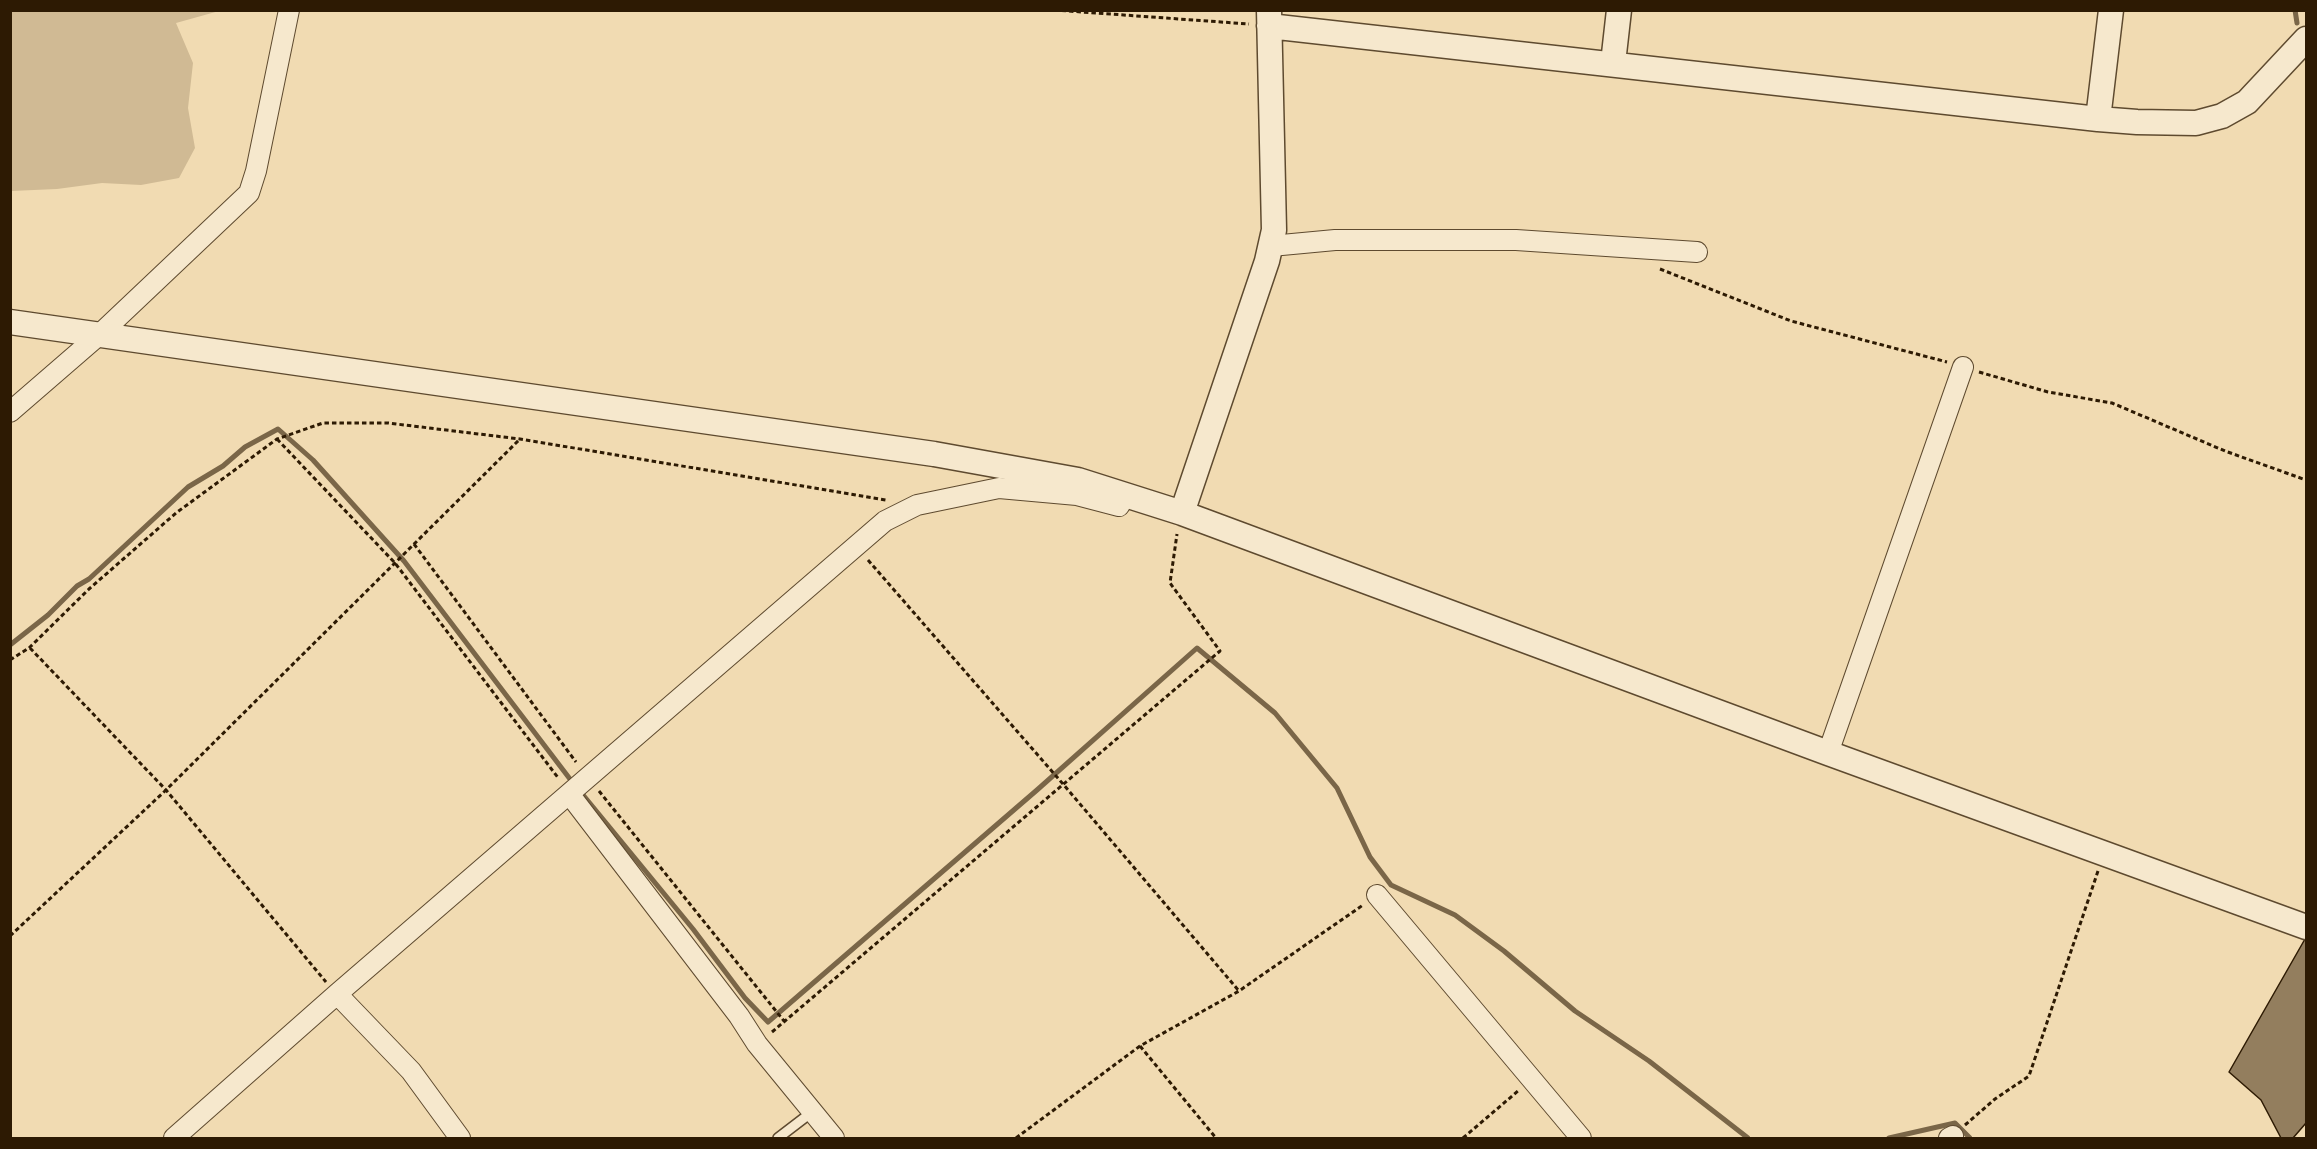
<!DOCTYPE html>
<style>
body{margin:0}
#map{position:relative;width:2317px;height:1149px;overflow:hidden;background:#f1dbb2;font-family:"Sorts Mill Goudy",serif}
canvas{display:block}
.frame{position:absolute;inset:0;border:12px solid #2d1a03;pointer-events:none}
</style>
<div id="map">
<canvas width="2317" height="1149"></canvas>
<div class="frame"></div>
</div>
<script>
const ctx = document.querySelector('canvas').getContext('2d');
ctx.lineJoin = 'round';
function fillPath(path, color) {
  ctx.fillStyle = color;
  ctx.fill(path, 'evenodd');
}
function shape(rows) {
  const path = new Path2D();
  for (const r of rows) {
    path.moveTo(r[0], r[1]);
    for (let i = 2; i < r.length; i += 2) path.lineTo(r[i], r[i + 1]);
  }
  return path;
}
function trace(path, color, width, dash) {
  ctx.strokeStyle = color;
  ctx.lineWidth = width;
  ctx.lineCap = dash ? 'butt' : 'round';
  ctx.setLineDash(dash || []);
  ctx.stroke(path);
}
const green = shape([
 [10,11,219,11,176,23,193,63,188,108,195,148,179,178,141,185,102,183,57,189,11,191]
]);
const stream = shape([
 [2295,10,2297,23],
 [10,645,48,615,77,586,89,579,188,487,223,466,245,447,278,429,313,460,404,561,573,783],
 [579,790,693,929,745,998,768,1022,1037,790,1197,648,1275,713,1337,788,1370,857,1391,885,1455,915,1504,951,1575,1011,1649,1061,1748,1138],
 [1889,1138,1955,1123,1970,1138]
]);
const building = shape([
 [2305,939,2306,941,2306,1123,2293,1138,2281,1138,2261,1100,2229,1072,2305,939]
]);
const path = shape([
 [1054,10,1249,24],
 [1660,269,1791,321,1947,362],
 [1979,372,2048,392,2112,403,2225,451,2306,480],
 [277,439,395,563,559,779],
 [414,544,576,762],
 [868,560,1063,784,1239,991],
 [30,648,166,790,326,982],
 [10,660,29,648,89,589,176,513,277,439,323,423,388,423,520,439,886,500],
 [599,791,784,1021],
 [10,936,166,790,520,439],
 [772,1032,1220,651,1170,583,1177,534],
 [1140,1046,1216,1138],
 [1965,1125,1995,1099,2029,1076,2098,871],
 [1016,1138,1140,1046,1239,991,1363,905],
 [1463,1138,1518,1091]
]);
const service = shape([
 [778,1138,812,1112]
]);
const minor = shape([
 [1271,246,1335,240,1516,240,1697,252],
 [10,412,99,335,249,193,256,171,289,10],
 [1828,753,1963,367],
 [570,795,739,1016,757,1044,834,1138],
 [1377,895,1581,1138],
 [337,994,411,1071,460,1138],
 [174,1138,337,994,885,521,917,505,999,488,1077,495,1119,506,1125,496],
 [1949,1138,1953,1136]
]);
const tertiary = shape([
 [1269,26,2098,119,2137,122,2196,123,2222,116,2247,102,2306,39],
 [1613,63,1619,10],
 [2098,119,2111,10],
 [10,322,934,454,1078,480,1182,513,1828,753,2306,927],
 [1182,513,1267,261,1274,230,1269,10]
]);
fillPath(green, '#d0ba94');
trace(stream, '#7a6648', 5);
fillPath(building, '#937e5e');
trace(building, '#2d1a03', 1.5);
trace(service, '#5e4a2f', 12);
trace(minor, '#5e4a2f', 22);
trace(tertiary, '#5e4a2f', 27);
trace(path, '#2d1a03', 3, [4.5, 3]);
trace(service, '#f6e8cd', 9);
trace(minor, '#f6e8cd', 20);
trace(tertiary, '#f6e8cd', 24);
</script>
